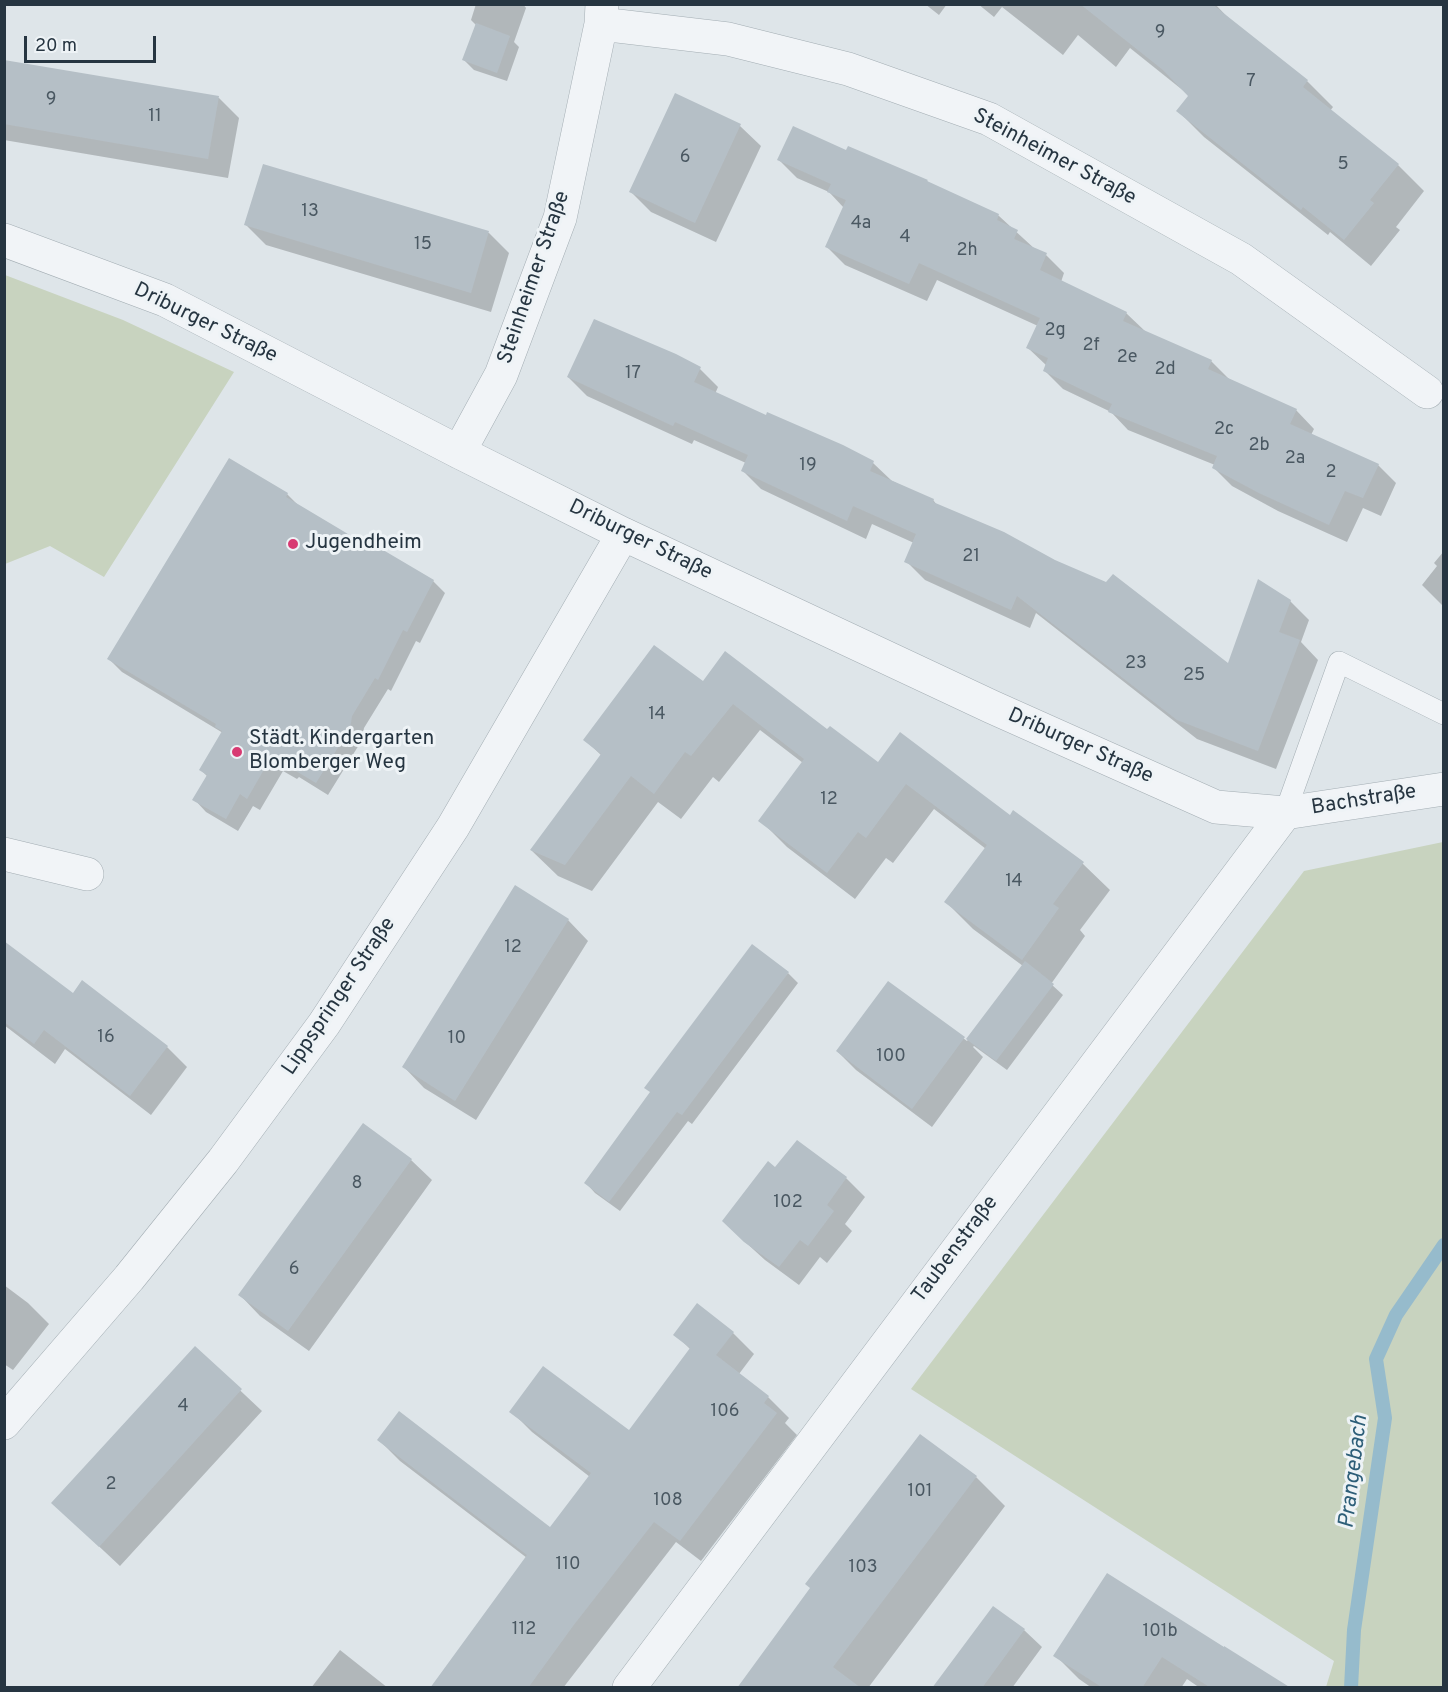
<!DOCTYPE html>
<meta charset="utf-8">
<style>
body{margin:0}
#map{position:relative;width:1448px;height:1692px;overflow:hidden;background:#dee5e9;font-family:Overpass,sans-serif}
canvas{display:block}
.frame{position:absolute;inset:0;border:6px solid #263541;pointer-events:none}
.scale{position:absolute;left:24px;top:36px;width:132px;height:27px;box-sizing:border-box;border:3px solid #263541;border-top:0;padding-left:8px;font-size:18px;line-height:21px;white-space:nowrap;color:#263541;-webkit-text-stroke:4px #eef3f6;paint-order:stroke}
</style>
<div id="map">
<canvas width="1448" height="1692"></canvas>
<div class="frame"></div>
<div class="scale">20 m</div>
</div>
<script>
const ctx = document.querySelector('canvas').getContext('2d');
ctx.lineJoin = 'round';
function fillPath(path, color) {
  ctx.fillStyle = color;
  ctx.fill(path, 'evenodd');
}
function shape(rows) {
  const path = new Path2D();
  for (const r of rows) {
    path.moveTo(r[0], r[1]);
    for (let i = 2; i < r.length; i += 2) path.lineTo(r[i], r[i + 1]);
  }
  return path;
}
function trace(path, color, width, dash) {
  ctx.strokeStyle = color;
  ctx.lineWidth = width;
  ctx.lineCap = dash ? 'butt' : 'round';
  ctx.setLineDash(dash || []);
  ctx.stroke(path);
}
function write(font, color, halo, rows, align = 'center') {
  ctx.font = font + ' Overpass,sans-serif';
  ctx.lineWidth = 6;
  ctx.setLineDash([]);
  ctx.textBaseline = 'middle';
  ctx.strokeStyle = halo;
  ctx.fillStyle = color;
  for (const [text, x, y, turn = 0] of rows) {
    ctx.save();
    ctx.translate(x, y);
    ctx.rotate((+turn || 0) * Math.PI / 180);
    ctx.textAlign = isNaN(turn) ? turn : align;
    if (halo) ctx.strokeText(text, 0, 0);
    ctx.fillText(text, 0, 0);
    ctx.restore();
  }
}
const green = shape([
 [5,275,123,320,234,372,104,577,50,546,5,564],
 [1443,842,1443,1687,1326,1687,1334,1661,911,1389,1304,871]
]);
const shadow = shape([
 [476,4,523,4,526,8,514,42,519,47,507,81,474,70,464,60,476,25,471,20],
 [925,4,947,4,939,15],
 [978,4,1215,4,1235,25,1307,81,1333,107,1330,111,1398,165,1424,191,1396,227,1400,230,1371,266,1330,232,1328,235,1204,137,1178,111,1190,96,1130,48,1116,67,1078,35,1063,55,1002,7,994,17],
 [4,61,219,98,239,118,228,178,4,140],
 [676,95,740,126,761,146,716,242,651,212,631,192],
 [847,152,927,181,931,185,999,216,1036,250,1046,255,1064,273,1061,282,1126,313,1146,332,1211,361,1229,379,1296,410,1314,429,1311,435,1378,465,1396,483,1381,516,1363,508,1347,542,1278,511,1232,486,1214,468,1215,465,1128,430,1111,412,1063,389,1045,371,1047,366,1028,348,1038,326,937,280,927,301,845,265,827,247,844,208,829,192,797,178,779,160],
 [264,166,489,233,509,253,491,312,266,245,246,225],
 [700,369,718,387,715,394,767,417,843,446,873,463,892,481,933,500,938,506,1228,665,1290,601,1309,620,1301,642,1318,660,1276,769,1197,739,1036,613,1030,628,925,580,906,561,914,543,872,524,866,539,761,489,743,471,746,463,694,440,692,444,587,396,568,377],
 [287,494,300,507,372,550,433,581,445,593,420,643,416,641,391,691,388,689,364,728,362,740,328,795,299,777,297,779,283,771,260,810,253,806,238,831,206,812,194,799,207,776,201,770,223,733,122,672,109,659],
 [1444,551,1444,607,1422,585,1437,566,1434,563],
 [703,683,828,731,878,764,1010,817,1014,812,1083,864,1110,890,1080,930,1085,936,1051,984,1063,995,1007,1070,974,1046,973,1047,983,1057,932,1127,856,1070,837,1051,889,983,967,1041,1023,966,973,929,946,902,986,849,934,809,893,863,886,858,855,899,787,847,760,820,803,763,760,730,719,782,713,777,681,819,658,802,592,891,558,876,531,850,602,756,585,740],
 [568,920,588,941,476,1120,424,1088,404,1067],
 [4,943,73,995,167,1047,187,1067,151,1115,65,1049,55,1064,4,1025],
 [788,973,798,983,692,1124,688,1121,620,1211,595,1193,586,1183],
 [363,1125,411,1160,432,1180,309,1351,260,1316,240,1295],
 [797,1142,846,1178,865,1197,845,1224,852,1231,827,1263,820,1257,799,1285,765,1260,743,1240,776,1169],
 [4,1285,28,1303,49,1324,13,1370,4,1364],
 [697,1305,733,1333,754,1354,739,1374,768,1397,789,1418,785,1423,797,1435,701,1561,676,1542,563,1688,432,1688,527,1558,400,1461,379,1440,550,1529,590,1477,532,1432,511,1411,629,1432,691,1350,675,1334],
 [195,1348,262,1411,120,1566,74,1523],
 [976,1477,1005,1506,868,1688,739,1688],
 [1107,1575,1289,1688,1200,1688,1187,1679,1181,1688,1092,1688,1079,1679,1055,1655],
 [1024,1630,1042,1647,1012,1688,934,1688],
 [340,1650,388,1688,311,1688]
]);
const stream = shape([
 [1351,1688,1354,1630,1385,1418,1376,1359,1396,1315,1444,1245]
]);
const building = shape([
 [1080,4,1212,4,1308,80,1303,87,1399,164,1370,200,1374,203,1344,240,1303,207,1301,210,1176,111,1188,96,1163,70],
 [476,23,510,36,497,73,462,60],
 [4,60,219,96,208,159,4,124],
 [675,93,741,124,695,223,629,192],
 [793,126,846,150,848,146,928,180,927,181,999,214,997,220,1018,230,1014,239,1047,253,1040,270,1127,312,1123,321,1212,360,1208,369,1297,409,1290,424,1379,464,1363,498,1345,491,1329,525,1259,493,1212,468,1217,456,1108,412,1112,404,1043,371,1048,358,1026,348,1040,318,919,263,909,284,825,247,846,200,827,192,831,184,777,160],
 [263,164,489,231,471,293,244,225],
 [594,319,676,354,701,367,694,382,766,415,767,412,843,445,874,461,870,471,934,499,933,502,1004,532,1055,560,1106,582,1113,574,1228,663,1258,579,1291,600,1279,632,1300,640,1258,751,1177,720,1017,596,1011,610,904,562,916,534,853,506,847,521,741,471,748,455,675,422,673,426,567,377],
 [229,458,288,493,286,497,338,528,371,548,373,544,434,580,407,632,403,630,378,680,375,678,352,716,350,728,316,783,286,765,284,768,270,759,247,799,240,794,226,819,192,800,207,775,199,770,222,731,215,727,216,724,107,659],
 [654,645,703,681,725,651,827,729,830,726,878,762,900,732,1010,815,1013,810,1084,862,1053,904,1059,908,1022,960,944,902,987,845,906,784,866,838,858,832,827,873,758,821,804,759,733,704,691,756,685,752,654,794,631,776,565,865,530,850,601,754,583,740],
 [515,885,569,919,455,1101,402,1067],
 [4,941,73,993,82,980,168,1046,130,1096,44,1030,34,1044,4,1022],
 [752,944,789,972,682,1115,677,1112,609,1202,584,1183,650,1092,644,1088],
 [1025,961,1054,984,996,1061,966,1039],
 [888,981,965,1037,912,1109,836,1051],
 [363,1123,412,1159,288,1331,238,1295],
 [797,1140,847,1177,827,1205,834,1211,808,1246,800,1240,779,1267,744,1242,722,1221,768,1161,775,1167],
 [697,1303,734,1332,716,1355,769,1396,764,1403,777,1413,680,1541,654,1522,573,1626,528,1688,430,1688,527,1555,377,1440,399,1411,550,1527,591,1473,509,1412,543,1366,629,1430,690,1348,673,1335],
 [195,1346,242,1389,99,1547,51,1503],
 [920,1434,977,1476,833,1667,861,1688,737,1688,810,1588,805,1584],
 [1107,1573,1224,1647,1224,1646,1291,1688,1211,1688,1162,1657,1142,1688,1103,1688,1053,1656],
 [993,1606,1025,1629,982,1688,932,1688]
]);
const lane = shape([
 [1285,813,1339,662,1444,714]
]);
const street = shape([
 [601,24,728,39,848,69,989,119,1241,259,1427,392],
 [4,240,165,300,459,452,623,534,992,707,1216,807,1285,813,1444,789],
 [459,452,501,375,560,218,601,24,602,4],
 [4,854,87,874],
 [4,1423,129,1278,223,1161,324,1024,453,827,623,534],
 [629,1688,1285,813]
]);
const markers = [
 [293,544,6,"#d83a72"],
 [237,752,6,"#d83a72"]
];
const numberNames = [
 ["9",1160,33],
 ["7",1251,82],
 ["9",51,100],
 ["11",155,117],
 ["6",685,158],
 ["5",1343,165],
 ["13",310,212],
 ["4a",861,224],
 ["4",905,238],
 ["15",423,245],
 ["2h",967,251],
 ["2g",1055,331],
 ["2f",1091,346],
 ["2e",1127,358],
 ["2d",1165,370],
 ["17",633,374],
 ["2c",1224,430],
 ["2b",1259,446],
 ["2a",1295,459],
 ["19",808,466],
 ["2",1331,473],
 ["21",971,557],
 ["23",1136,664],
 ["25",1194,676],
 ["14",657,715],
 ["12",829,800],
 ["14",1014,882],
 ["12",513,948],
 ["16",106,1038],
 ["10",457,1039],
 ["100",891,1057],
 ["8",357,1184],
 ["102",788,1203],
 ["6",294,1270],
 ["4",183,1407],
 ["106",725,1412],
 ["2",111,1485],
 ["101",920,1492],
 ["108",668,1501],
 ["110",568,1565],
 ["103",863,1568],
 ["112",524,1630],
 ["101b",1160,1632]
];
const streetNames = [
 ["Steinheimer Straße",1054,158,28],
 ["Steinheimer Straße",535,278,-71],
 ["Driburger Straße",205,324,26],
 ["Driburger Straße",640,541,26],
 ["Driburger Straße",1080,747,24],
 ["Bachstraße",1364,801,-9],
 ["Lippspringer Straße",340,997,-56],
 ["Taubenstraße",956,1250,-53]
];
const poiNames = [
 ["Jugendheim",305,544],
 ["Städt. Kindergarten",249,740],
 ["Blomberger Weg",249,764]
];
const waterNames = [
 ["Prangebach",1355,1472,-83]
];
fillPath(green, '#c8d3bf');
fillPath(shadow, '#0003');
trace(stream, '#96bbcc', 14);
fillPath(building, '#b5bfc6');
trace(lane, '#a3adb3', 22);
trace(street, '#a3adb3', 34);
trace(lane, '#f1f4f7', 21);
trace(street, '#f1f4f7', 33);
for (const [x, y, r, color] of markers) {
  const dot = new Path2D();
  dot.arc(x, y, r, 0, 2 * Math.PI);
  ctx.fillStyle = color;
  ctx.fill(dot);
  trace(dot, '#eef3f6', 2);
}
write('18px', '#4a5862', null, numberNames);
write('21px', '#263541', '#eef3f6', streetNames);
write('21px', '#263541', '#eef3f6', poiNames, 'left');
write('italic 22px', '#2d5e78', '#eef3f6', waterNames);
</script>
